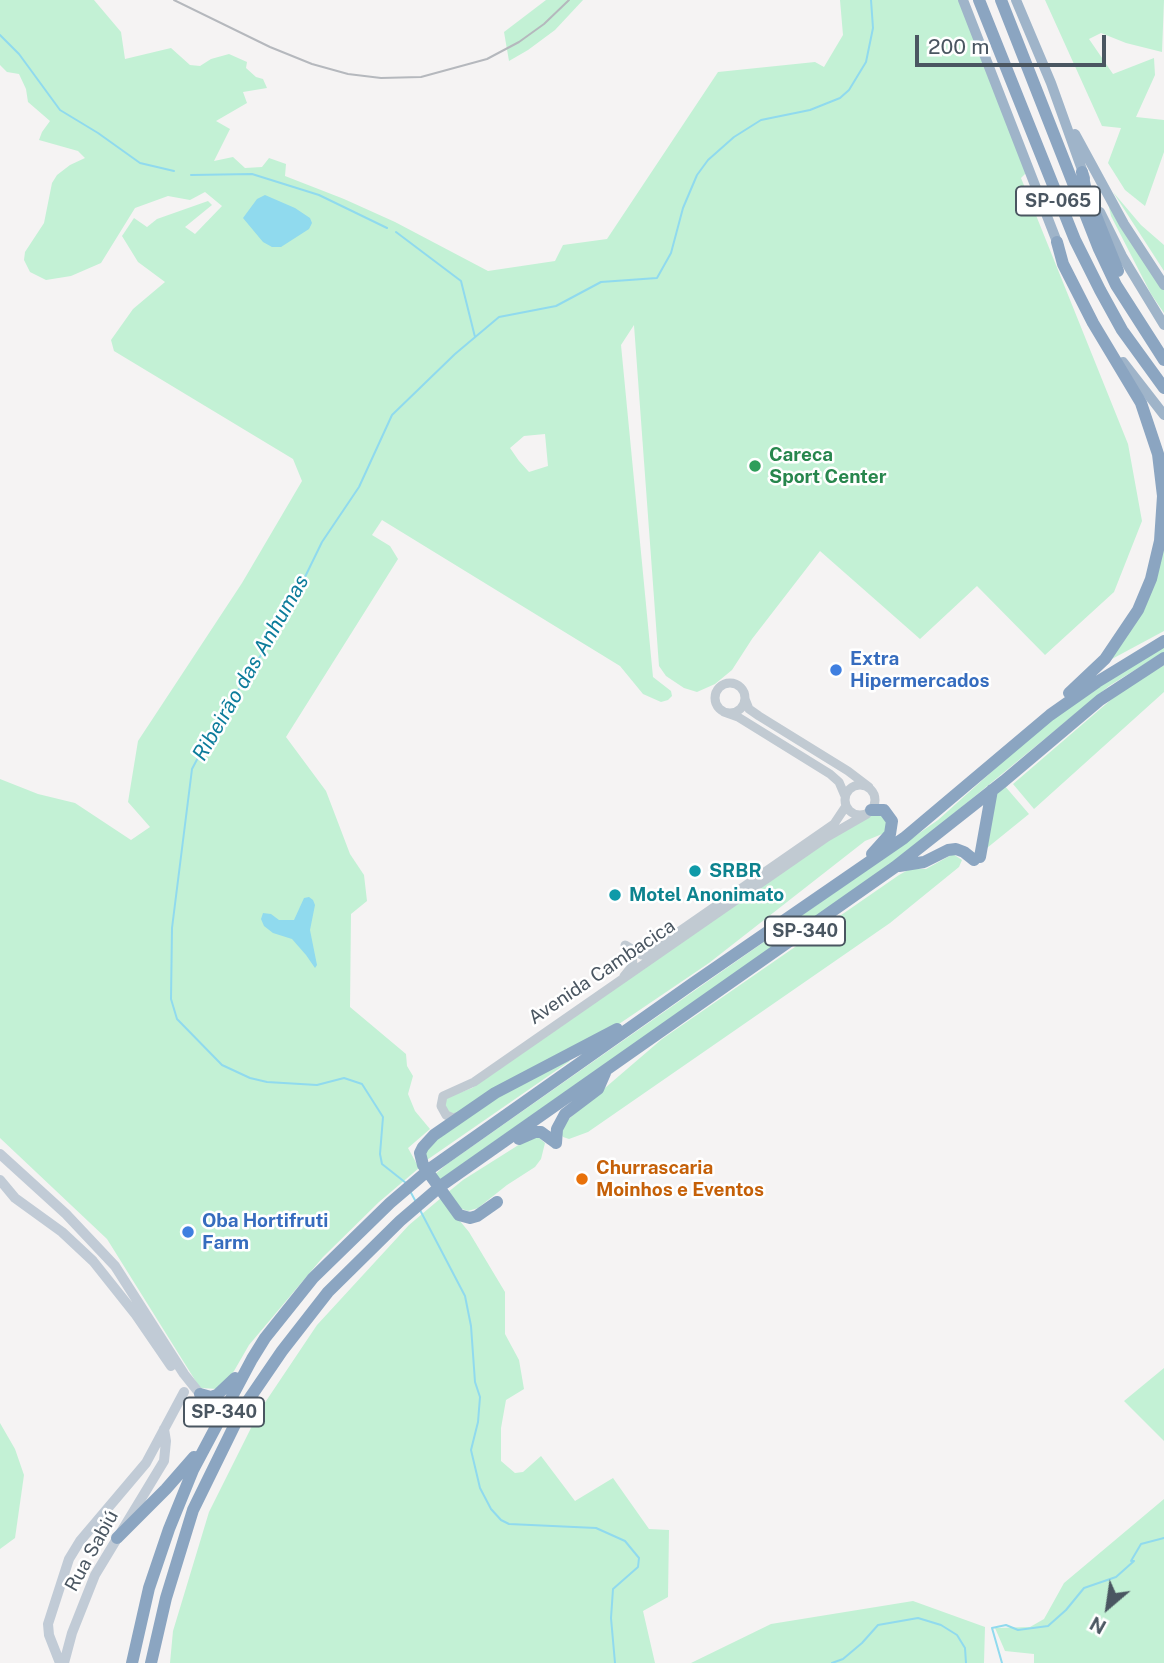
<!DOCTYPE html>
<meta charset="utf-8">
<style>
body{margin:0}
#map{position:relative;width:1164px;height:1663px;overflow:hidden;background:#f5f3f3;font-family:"Public Sans",sans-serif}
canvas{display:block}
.north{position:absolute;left:1073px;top:1572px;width:70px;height:70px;-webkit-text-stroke:5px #fff;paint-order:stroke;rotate:209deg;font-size:19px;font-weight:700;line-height:28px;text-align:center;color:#4a5661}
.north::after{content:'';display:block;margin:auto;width:24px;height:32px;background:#4a5661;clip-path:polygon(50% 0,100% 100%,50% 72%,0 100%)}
.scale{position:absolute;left:915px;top:35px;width:191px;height:32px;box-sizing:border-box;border:4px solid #4a5661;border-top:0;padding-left:9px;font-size:21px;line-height:24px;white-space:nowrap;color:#4a5661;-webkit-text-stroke:5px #fff;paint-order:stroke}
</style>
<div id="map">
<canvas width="1164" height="1663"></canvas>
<div class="north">N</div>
<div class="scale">200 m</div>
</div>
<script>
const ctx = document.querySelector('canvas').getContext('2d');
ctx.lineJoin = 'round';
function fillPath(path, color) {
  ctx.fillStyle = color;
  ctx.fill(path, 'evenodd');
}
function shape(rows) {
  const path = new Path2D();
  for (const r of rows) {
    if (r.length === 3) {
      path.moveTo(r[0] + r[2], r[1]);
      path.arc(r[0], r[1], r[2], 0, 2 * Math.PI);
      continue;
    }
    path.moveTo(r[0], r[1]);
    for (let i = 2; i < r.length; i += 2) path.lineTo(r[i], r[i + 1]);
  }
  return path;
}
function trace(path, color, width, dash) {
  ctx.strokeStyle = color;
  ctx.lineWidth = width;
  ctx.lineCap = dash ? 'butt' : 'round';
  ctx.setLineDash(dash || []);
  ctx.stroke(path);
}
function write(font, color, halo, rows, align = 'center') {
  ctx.font = font + ' "Public Sans",sans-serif';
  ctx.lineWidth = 5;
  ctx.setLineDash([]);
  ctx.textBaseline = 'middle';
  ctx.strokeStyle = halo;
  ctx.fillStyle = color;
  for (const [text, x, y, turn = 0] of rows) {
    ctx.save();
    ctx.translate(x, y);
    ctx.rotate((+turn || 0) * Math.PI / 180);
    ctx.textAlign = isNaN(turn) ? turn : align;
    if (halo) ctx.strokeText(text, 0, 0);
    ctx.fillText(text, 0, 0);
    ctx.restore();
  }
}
const green = shape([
 [0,0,94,0,121,32,125,59,171,48,190,65,200,66,211,59,229,54,247,62,246,68,256,77,263,79,267,88,243,92,247,103,216,121,230,129,214,161,233,157,245,168,262,167,269,158,286,164,285,176,344,199,395,222,488,271,555,261,563,245,607,239,718,72,815,62,824,67,843,35,840,0,964,0,1029,170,1021,178,1128,444,1142,521,1114,592,1045,655,977,586,920,639,820,551,752,639,732,670,715,684,697,692,684,688,666,676,659,666,634,325,621,345,653,677,671,691,672,696,668,700,661,702,643,694,620,666,382,520,372,535,390,546,398,559,286,737,326,791,350,854,364,875,367,901,351,914,350,1007,406,1054,407,1066,413,1076,408,1094,415,1111,430,1129,408,1148,419,1168,379,1202,323,1257,249,1345,234,1371,218,1389,200,1388,107,1239,0,1138,0,779,38,794,75,803,131,840,150,827,128,802,138,741,242,583,302,481,293,459,114,351,111,340,133,309,165,282,138,262,122,236,134,218,147,227,157,219,208,201,212,205,185,227,195,234,222,206,205,192,190,200,168,196,135,208,101,263,71,276,46,280,30,272,24,260,25,252,44,223,52,183,57,175,70,165,85,158,78,151,39,140,42,132,50,121,28,102,26,89,19,74,7,72,0,65],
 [545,434,548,466,529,472,519,461,510,448,524,436],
 [546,0,583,0,555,30,528,50,509,61,504,32],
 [1045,0,1164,0,1162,52,1126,43,1101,33,1089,39,1113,74,1154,58,1155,75,1136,117,1164,120,1164,152,1145,206,1125,190,1108,163,1121,128,1102,126],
 [1113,192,1141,225,1164,245,1164,271],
 [1108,203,1164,290,1164,313,1151,294,1111,216],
 [1164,544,1164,631,1110,660],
 [1164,645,1164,652,1109,686,907,852,438,1181,434,1175,447,1164,938,820,1037,731,1078,699],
 [1164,665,1164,692,1034,809,1013,784,1120,692],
 [1004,785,1029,814,987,848,994,795],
 [877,810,885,814,887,832,865,841,709,963,619,1024,456,1115,447,1112,444,1102,446,1098,472,1088,829,840],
 [953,854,962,860,959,867,890,923,588,1132,569,1139,563,1137,561,1133,563,1124,662,1039,899,875,910,869,926,869],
 [566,1059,570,1061,424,1162,425,1153,431,1143,496,1096],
 [537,1136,545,1143,541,1159,535,1167,507,1185,478,1208,468,1211,459,1208,447,1193,463,1180,528,1139],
 [441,1198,469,1232,505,1292,505,1334,519,1360,524,1389,506,1400,501,1428,501,1461,515,1473,523,1472,541,1456,575,1501,613,1478,649,1529,669,1530,668,1597,643,1611,655,1663,170,1663,173,1631,209,1512,260,1410,317,1325,409,1225],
 [1164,1368,1164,1441,1124,1401],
 [0,1423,15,1449,24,1475,15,1538,0,1549],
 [1164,1499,1164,1663,1034,1663,1034,1654,1005,1651,995,1628,1030,1627,1044,1619,1064,1583],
 [913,1601,985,1627,984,1663,691,1663,771,1624]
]);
const water = shape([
 [265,195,295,208,310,218,312,223,309,229,281,247,272,247,263,242,243,218,257,199],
 [309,897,313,900,315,905,310,930,317,965,315,968,306,955,292,939,273,933,264,926,261,919,263,913,271,914,279,920,294,920,304,898]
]);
const stream = shape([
 [0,35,19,54,60,110,98,133,140,163,174,171],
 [191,175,252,174,319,195,387,228],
 [396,232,461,281,475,337],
 [406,1183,382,1164,380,1154,383,1117,362,1084,344,1078,317,1085,267,1082,250,1078,222,1065,177,1019,171,999,172,928,192,769,213,729,285,618,322,542,359,487,392,415,455,354,499,317,556,306,601,282,657,278,671,253,683,208,697,175,708,160,734,137,761,120,810,110,840,98,849,90,866,62,873,28,871,0],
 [410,1191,416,1202],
 [420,1210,465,1296,471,1326,475,1382,480,1397,478,1422,471,1450,480,1488,491,1509,501,1520,509,1524,596,1528,625,1541,639,1558,638,1567,613,1589,611,1618,615,1663],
 [832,1663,843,1659,862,1643,878,1625,918,1618,941,1625,957,1635,965,1648,966,1663],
 [1002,1663,992,1628,1006,1625,1018,1630,1048,1626,1066,1610,1084,1588,1116,1577,1134,1561,1131,1561,1141,1544,1164,1538]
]);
const tertiary = shape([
 [730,698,15],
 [745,699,749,709,759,716,848,771,869,787],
 [724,712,738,717,830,774,839,782,845,796],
 [860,800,15],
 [625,945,642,955,648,953,834,824,846,806],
 [624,976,633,965,632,954,628,949],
 [459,1116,453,1118,446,1115,441,1106,443,1096,474,1082,827,837,867,814]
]);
const secondary = shape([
 [0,1154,66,1214,115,1266,184,1374,200,1394],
 [0,1180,15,1198,62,1232,93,1261,136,1315,171,1366],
 [60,1663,49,1635,48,1624,69,1559,80,1541,146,1463,184,1392],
 [64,1663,72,1633,95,1575,164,1461,166,1441,164,1429]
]);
const trunk = shape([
 [963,0,1059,247],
 [1016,0,1051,83,1085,178],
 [1075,134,1124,224,1164,285],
 [1100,212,1122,256,1164,325],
 [1123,362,1164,415]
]);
const motorway = shape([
 [979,0,1075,240,1100,290,1122,330,1164,388],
 [1001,0,1099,249,1116,285,1164,360],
 [1082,172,1086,191,1118,271],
 [1057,242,1063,264,1093,323,1141,403,1158,454,1163,496,1160,541,1151,579,1138,610,1105,659,1069,693],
 [871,810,884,810,892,821,890,834,872,854],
 [980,857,992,790],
 [899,866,924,862,948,850,956,849,964,852,974,860],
 [519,1139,535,1132,541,1132,556,1143],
 [556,1143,557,1129,565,1114,598,1089,605,1073],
 [497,1202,477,1216,470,1218,459,1215,423,1165,420,1153,423,1147,434,1135,495,1093,617,1029],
 [200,1394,211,1397,217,1395,235,1378],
 [117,1538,166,1489,194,1457],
 [132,1663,149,1588,169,1529,193,1470,252,1359,265,1338,313,1278,390,1203,431,1168,692,984,904,838,1050,715,1097,682,1164,641],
 [151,1663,166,1598,193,1510,243,1408,282,1351,328,1292,400,1221,442,1185,895,867,1004,781,1100,700,1164,658]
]);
const rail = shape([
 [174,0,270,47,312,64,348,74,381,78,421,77,487,59,519,42,544,24,569,0]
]);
const markers = [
 [755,466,7,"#2e9e5b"],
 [836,670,7,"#3f7fe0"],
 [695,871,7,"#0f9aa8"],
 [615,895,7,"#0f9aa8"],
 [582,1179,7,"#e8710a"],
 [188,1232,7,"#3f7fe0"]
];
const shields = [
 [1058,201,84],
 [805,931,80],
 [224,1412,80]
];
const shieldNames = [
 ["SP-065",1058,201],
 ["SP-340",805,931],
 ["SP-340",224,1412]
];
const leisureNames = [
 ["Careca",769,455],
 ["Sport Center",769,477]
];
const shopNames = [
 ["Extra",850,659],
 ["Hipermercados",850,681],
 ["Oba Hortifruti",202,1221],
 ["Farm",202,1243]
];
const cultureNames = [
 ["SRBR",709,871],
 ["Motel Anonimato",629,895]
];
const streetNames = [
 ["Avenida Cambacica",602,972,-34],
 ["Rua Sabiú",92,1551,-61]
];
const foodNames = [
 ["Churrascaria",596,1168],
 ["Moinhos e Eventos",596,1190]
];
const waterNames = [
 ["Ribeirão das Anhumas",251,668,-60]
];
fillPath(green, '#c3f1d5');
fillPath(water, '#90daee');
trace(stream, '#90daee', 2);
trace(tertiary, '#c1cad2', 9);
trace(secondary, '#c1cbd6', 10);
trace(trunk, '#9fb4c9', 10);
trace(motorway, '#8ba5c1', 12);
trace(rail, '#b5b8bd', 2);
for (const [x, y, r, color] of markers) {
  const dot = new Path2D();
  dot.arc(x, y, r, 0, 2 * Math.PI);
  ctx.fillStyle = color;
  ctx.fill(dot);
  trace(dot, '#fff', 2.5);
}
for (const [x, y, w] of shields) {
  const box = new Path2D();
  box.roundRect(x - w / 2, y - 14.5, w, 29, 5);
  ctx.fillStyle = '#fff';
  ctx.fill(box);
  trace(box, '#4a5661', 2);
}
write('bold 18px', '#4a5661', null, shieldNames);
write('bold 19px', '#27864d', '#fff', leisureNames, 'left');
write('bold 19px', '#366cbe', '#fff', shopNames, 'left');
write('bold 19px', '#0d838f', '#fff', cultureNames, 'left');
write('19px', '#4a5661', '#fff', streetNames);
write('bold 19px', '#c56008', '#fff', foodNames, 'left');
write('italic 21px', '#0c7c9b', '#fff', waterNames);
</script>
